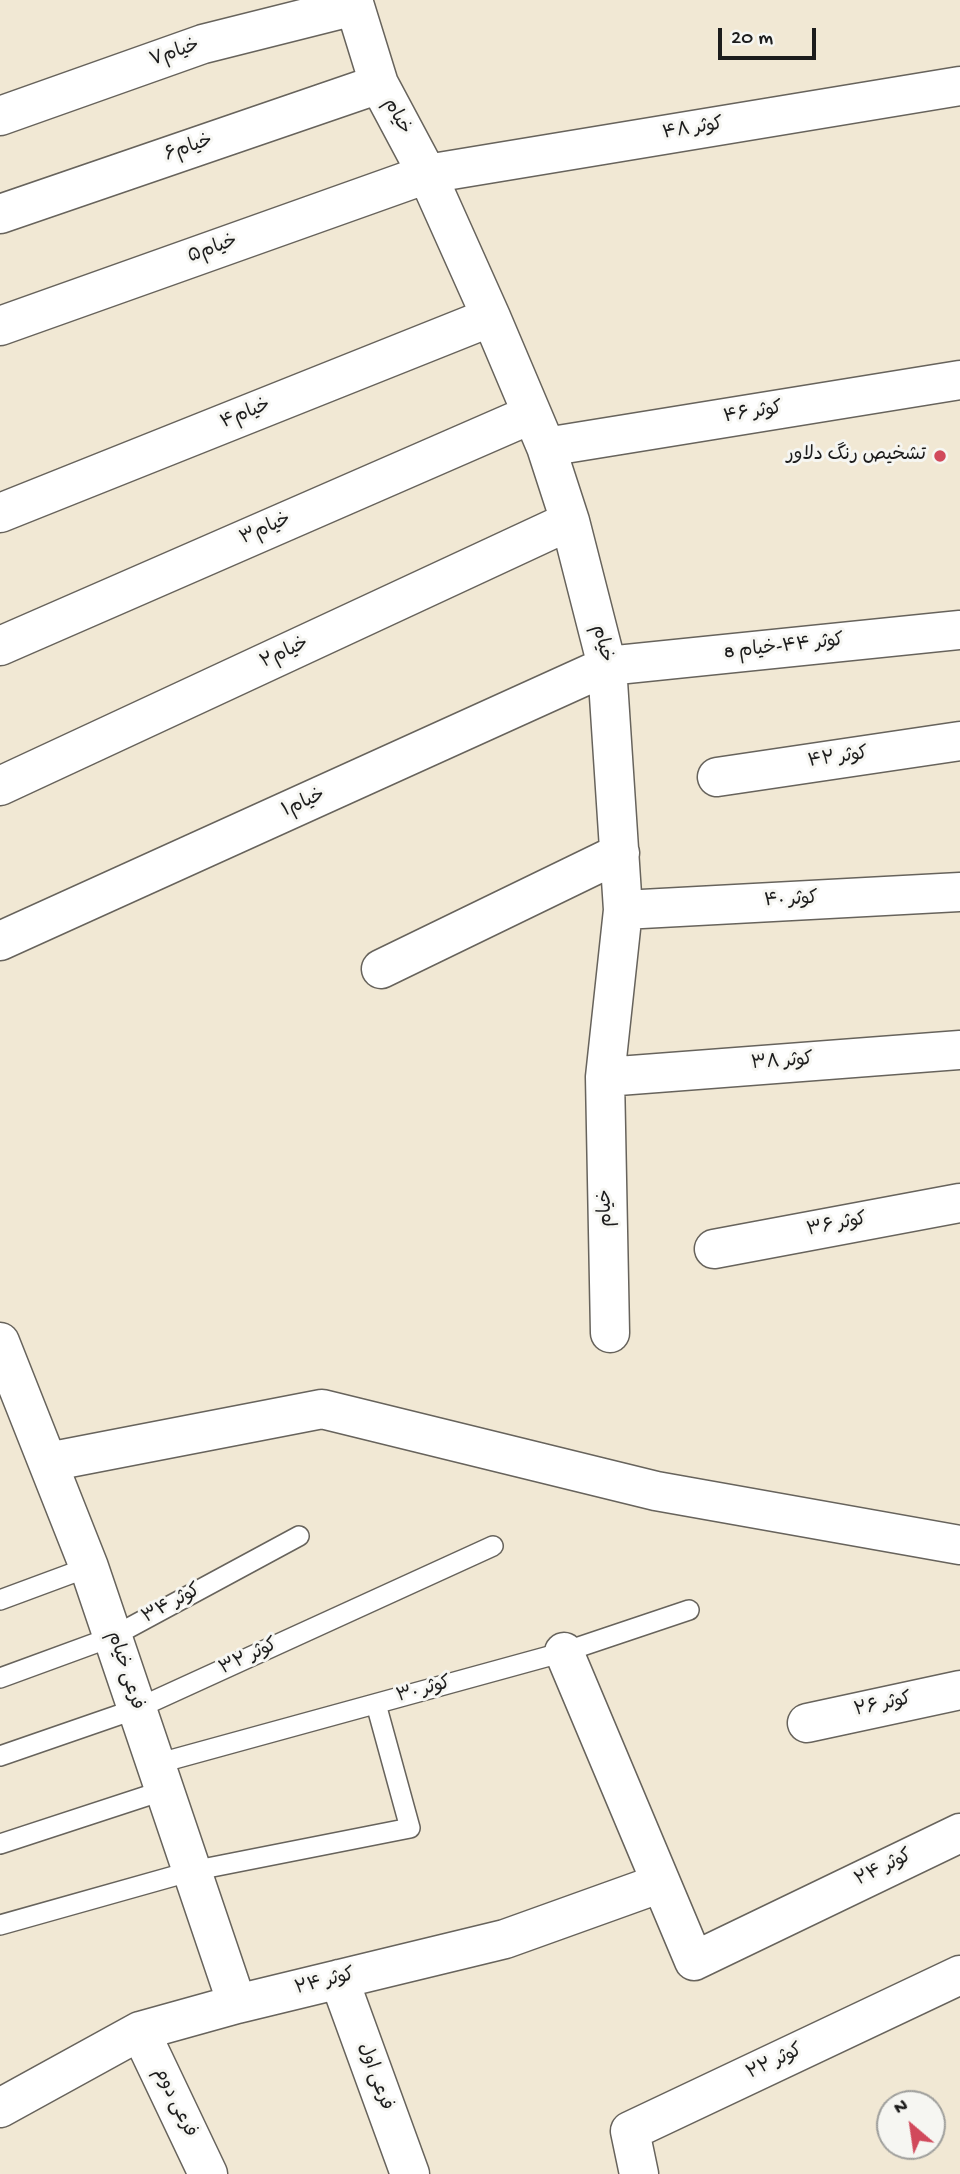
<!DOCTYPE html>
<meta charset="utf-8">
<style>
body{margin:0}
#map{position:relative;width:960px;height:2174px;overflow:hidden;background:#f1e8d4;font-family:"Gochi Hand",sans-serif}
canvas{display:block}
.north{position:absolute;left:876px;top:2090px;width:70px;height:70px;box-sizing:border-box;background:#f6f6f2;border:2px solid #9f9f9c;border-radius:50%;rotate:331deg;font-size:19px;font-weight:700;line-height:28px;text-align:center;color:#1c1c1c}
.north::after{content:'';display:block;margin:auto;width:24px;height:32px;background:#d1495b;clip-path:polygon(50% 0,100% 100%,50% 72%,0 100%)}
.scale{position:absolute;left:718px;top:28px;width:98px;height:32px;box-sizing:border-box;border:4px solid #1c1c1c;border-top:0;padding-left:9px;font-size:21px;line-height:24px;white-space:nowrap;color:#1c1c1c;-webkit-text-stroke:5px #f6f6f2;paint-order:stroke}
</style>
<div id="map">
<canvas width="960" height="2174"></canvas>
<div class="north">N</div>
<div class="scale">20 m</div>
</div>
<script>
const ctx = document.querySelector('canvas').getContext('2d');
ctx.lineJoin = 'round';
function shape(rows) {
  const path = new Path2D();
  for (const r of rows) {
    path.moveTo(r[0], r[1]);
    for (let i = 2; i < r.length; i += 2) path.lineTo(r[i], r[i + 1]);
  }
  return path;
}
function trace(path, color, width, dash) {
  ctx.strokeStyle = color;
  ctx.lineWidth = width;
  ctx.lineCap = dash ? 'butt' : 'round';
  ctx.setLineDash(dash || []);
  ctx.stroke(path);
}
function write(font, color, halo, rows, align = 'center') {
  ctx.font = font + ' "Gochi Hand","Playpen Sans Arabic",sans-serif';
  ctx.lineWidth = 6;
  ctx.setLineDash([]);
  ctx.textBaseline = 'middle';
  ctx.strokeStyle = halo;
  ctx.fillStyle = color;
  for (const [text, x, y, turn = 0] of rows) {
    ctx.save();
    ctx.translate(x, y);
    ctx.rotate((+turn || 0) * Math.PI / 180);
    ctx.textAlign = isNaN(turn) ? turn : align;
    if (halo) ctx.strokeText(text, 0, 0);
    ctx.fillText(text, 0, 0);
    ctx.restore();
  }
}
const lane = shape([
 [0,1600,89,1567],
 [0,1678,112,1637,299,1536],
 [0,1756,136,1709,493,1546],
 [156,1764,564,1652,689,1610],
 [0,1844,165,1790],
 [0,1925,192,1871,410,1828,376,1704]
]);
const street = shape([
 [353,0,379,84,427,174,491,317,546,447,570,521,607,666,623,910,605,1077,610,1333],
 [0,116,203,44,354,6],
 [0,214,379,84],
 [0,326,427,174,960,86],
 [546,447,960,380],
 [0,513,491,317],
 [0,646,532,414],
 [717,777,960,741],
 [0,786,570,521],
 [623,910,960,892],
 [0,941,607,666,960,630],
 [381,969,620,853],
 [605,1077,960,1050],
 [714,1249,960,1203],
 [0,1342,89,1567,237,2004],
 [48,1462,322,1409,656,1491,960,1545],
 [564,1652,694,1961,960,1833],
 [807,1723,960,1690],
 [339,1979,410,2174],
 [140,2031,208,2174],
 [0,2108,140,2031,237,2004,505,1939,661,1883],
 [639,2174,630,2131,960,1975]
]);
const markers = [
 [940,456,7,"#d1495b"]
];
const streetNames = [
 ["خیام۷",175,54,-19],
 ["خیام",396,117,62],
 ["کوثر ۴۸",693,130,-9],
 ["خیام۶",189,149,-19],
 ["خیام۵",213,250,-20],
 ["کوثر ۴۶",753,414,-9],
 ["خیام۴",246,415,-22],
 ["خیام۳",266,530,-24],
 ["خیام",601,644,76],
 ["کوثر ۴۴-خیام 8",784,648,-6],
 ["خیام۲",285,654,-25],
 ["کوثر ۴۲",838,759,-8],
 ["خیام۱",304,804,-24],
 ["کوثر ۴۰",791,901,-3],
 ["کوثر ۳۸",782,1063,-4],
 ["خیام",607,1208,-91],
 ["کوثر ۳۶",837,1226,-11],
 ["کوثر ۳۴",172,1605,-28],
 ["کوثر ۳۲",249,1658,-25],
 ["فرعی خیام",124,1671,72],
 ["کوثر ۳۰",424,1691,-15],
 ["کوثر ۲۶",883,1706,-12],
 ["کوثر ۲۴",884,1869,-26],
 ["کوثر ۲۴",325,1983,-14],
 ["کوثر ۲۲",775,2063,-25],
 ["فرعی اول",374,2077,70],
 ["فرعی دوم",174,2103,64]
];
const poiNames = [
 ["تشخیص رنگ دلاور",926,456]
];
trace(lane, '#67635c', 22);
trace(street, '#67635c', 41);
trace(lane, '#fff', 19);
trace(street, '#fff', 38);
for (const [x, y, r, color] of markers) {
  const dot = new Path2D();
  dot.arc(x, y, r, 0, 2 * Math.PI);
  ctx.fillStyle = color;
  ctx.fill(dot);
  trace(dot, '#f6f6f2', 2.5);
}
write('19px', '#1c1c1c', '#f6f6f2', streetNames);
write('19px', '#1c1c1c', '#f6f6f2', poiNames, 'right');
</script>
